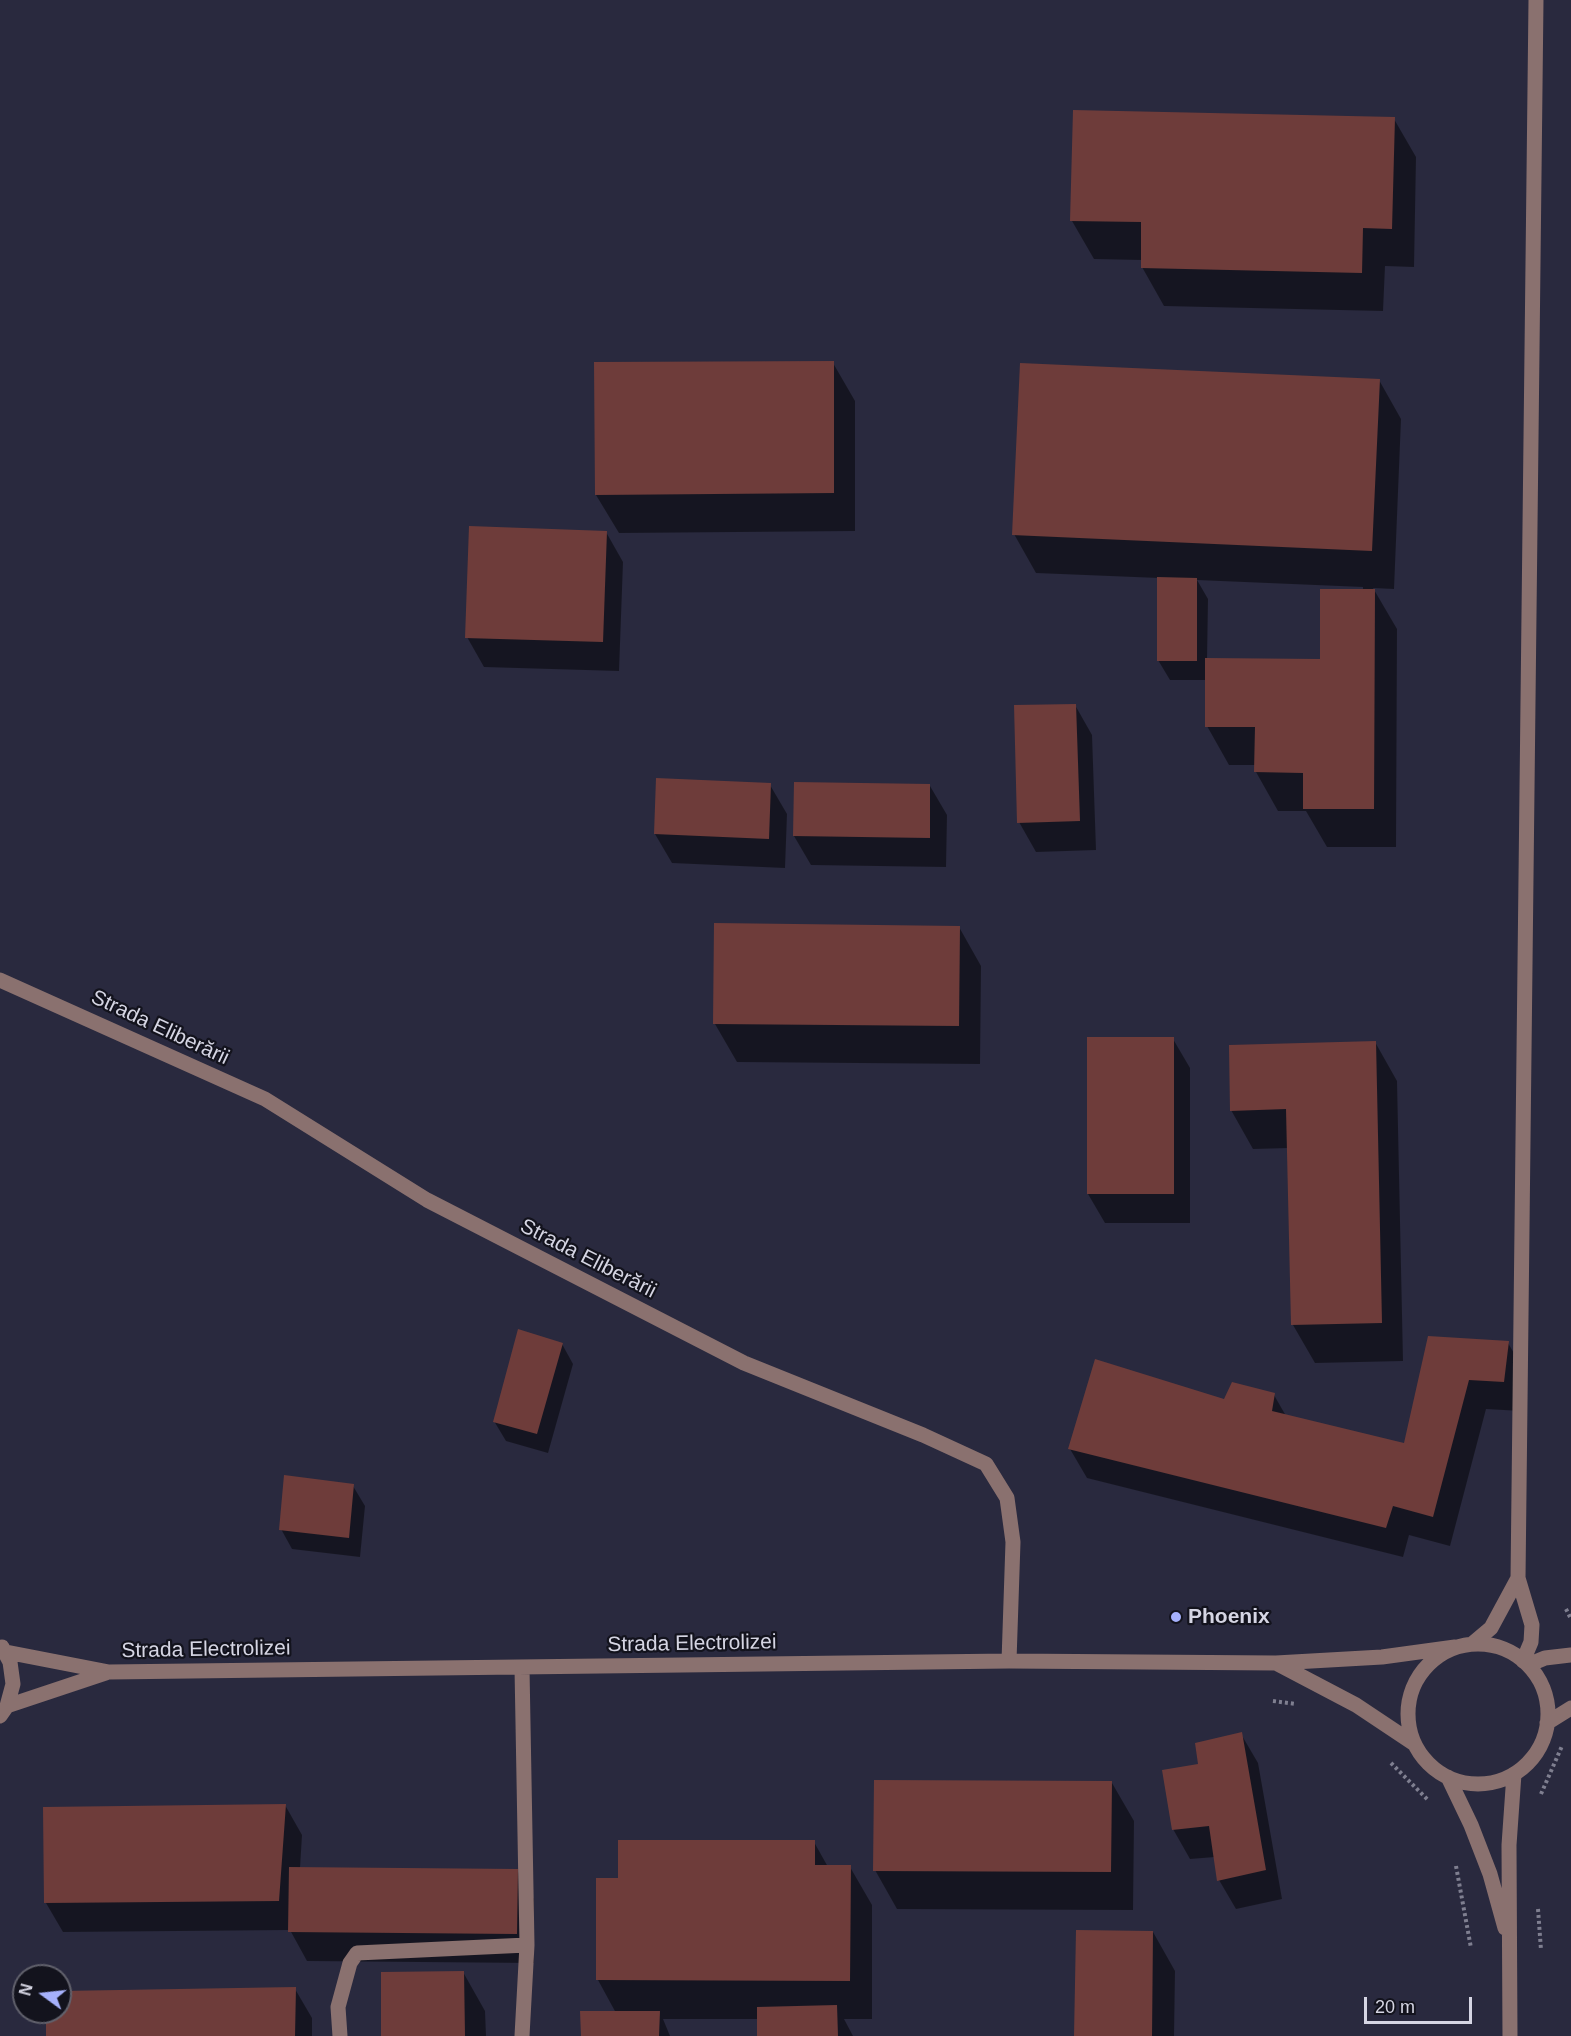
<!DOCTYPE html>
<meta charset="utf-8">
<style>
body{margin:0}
#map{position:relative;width:1571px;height:2036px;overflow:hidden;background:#29293e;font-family:Arial,sans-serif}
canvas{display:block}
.north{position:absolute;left:12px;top:1964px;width:60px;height:60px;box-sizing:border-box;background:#13131d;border:2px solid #61616c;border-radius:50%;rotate:285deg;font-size:16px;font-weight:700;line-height:24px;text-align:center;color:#d5d5e3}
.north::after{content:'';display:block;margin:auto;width:21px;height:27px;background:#a6b1fc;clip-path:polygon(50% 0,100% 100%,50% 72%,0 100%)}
.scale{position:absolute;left:1364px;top:1997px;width:108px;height:27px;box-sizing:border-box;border:3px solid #d5d5e3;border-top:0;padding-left:8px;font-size:18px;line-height:21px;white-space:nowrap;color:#d5d5e3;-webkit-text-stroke:4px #13131d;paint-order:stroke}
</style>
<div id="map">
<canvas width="1571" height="2036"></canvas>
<div class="north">N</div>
<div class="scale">20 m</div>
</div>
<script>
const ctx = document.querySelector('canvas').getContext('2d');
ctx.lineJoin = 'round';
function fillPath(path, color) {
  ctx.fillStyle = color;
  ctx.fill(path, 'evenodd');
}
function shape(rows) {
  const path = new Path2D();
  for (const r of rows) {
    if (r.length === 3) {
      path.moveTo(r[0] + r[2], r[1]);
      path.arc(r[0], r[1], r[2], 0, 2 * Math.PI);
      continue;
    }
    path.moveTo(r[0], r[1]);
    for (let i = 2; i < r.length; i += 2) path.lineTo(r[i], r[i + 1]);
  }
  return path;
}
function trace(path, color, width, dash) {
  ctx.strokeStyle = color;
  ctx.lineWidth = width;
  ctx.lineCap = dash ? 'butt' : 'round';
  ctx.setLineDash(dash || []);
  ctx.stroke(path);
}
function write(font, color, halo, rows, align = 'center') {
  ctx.font = font + ' Arial,sans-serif';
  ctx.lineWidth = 4.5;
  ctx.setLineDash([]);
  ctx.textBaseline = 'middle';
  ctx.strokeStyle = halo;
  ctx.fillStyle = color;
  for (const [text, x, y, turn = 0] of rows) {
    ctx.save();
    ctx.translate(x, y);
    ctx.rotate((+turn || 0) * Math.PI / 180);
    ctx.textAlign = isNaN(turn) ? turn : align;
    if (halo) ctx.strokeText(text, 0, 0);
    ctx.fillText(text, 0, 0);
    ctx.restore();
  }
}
const shadow = shape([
 [1394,119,1416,157,1414,267,1385,266,1383,311,1164,306,1142,267,1142,260,1094,259,1072,221],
 [833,363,855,401,855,531,619,533,596,495],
 [1379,380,1401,419,1394,589,1373,588,1397,629,1396,847,1327,847,1306,811,1278,811,1256,772,1256,765,1229,765,1207,726,1207,680,1170,680,1158,660,1159,578,1036,573,1014,534],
 [1197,580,1363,587,1363,590,1322,660,1207,660,1208,599],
 [606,532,623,562,619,671,484,667,467,637],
 [1075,705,1092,735,1096,850,1036,852,1019,822],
 [770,785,787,814,785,868,672,863,655,834],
 [930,786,947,815,946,867,811,865,794,836],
 [959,927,981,966,980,1064,737,1062,715,1024],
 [1173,1039,1190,1068,1190,1223,1105,1223,1088,1194],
 [1375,1042,1397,1081,1403,1361,1315,1363,1293,1325,1289,1148,1253,1149,1231,1110],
 [1429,1337,1508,1343,1525,1372,1521,1411,1486,1409,1450,1546,1409,1535,1403,1557,1087,1478,1070,1449,1225,1401,1274,1395,1286,1416,1405,1445],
 [562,1344,573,1364,548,1453,506,1441,494,1421],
 [353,1486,365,1506,360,1557,292,1549,281,1529],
 [1241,1734,1258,1763,1282,1899,1236,1909,1219,1880,1215,1857,1190,1859,1173,1829],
 [1112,1783,1134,1821,1133,1910,897,1909,875,1870],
 [285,1805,302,1835,300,1868,517,1870,534,1899,534,1963,307,1961,290,1930,63,1932,46,1903],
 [814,1842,828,1867,850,1867,872,1905,872,2019,844,2019,853,2036,759,2036,758,2019,663,2019,670,2036,582,2036,616,2013,598,1980,598,1879,620,1880],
 [1153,1932,1175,1971,1174,2036,1076,2036],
 [463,1972,485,2011,486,2036,383,2036],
 [295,1989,312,2018,312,2036,48,2036,47,2012,60,2012,60,1993]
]);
const building = shape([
 [1073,110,1395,117,1392,229,1363,228,1362,273,1141,268,1141,222,1070,221],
 [834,361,834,493,595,495,594,362],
 [1020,363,1380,379,1372,551,1012,535],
 [469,526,607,531,603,642,465,638],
 [1157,577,1197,578,1197,661,1157,661],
 [1320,589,1375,589,1374,809,1303,809,1303,773,1254,772,1255,727,1205,727,1205,658,1320,659],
 [1076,704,1080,821,1017,823,1014,705],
 [656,778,771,783,769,839,654,834],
 [794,782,930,784,930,838,793,836],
 [714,923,960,926,959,1026,713,1024],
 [1087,1037,1174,1037,1174,1194,1087,1194],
 [1376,1041,1382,1323,1291,1325,1286,1109,1230,1111,1229,1045],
 [518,1329,563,1343,537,1434,493,1422],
 [1428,1336,1509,1341,1504,1382,1469,1380,1433,1517,1393,1506,1386,1528,1068,1449,1095,1359,1224,1399,1232,1382,1275,1393,1272,1411,1404,1443],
 [284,1475,354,1484,349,1538,279,1530],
 [1242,1732,1266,1870,1217,1881,1209,1826,1172,1830,1162,1770,1198,1764,1195,1743],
 [874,1780,1112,1781,1111,1872,873,1871],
 [286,1804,279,1901,44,1903,43,1807],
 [618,1840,815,1840,815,1865,851,1865,850,1981,596,1980,596,1878,618,1878],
 [289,1867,518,1869,517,1934,288,1932],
 [1076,1930,1153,1931,1152,2036,1074,2036],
 [464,1971,465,2036,381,2036,381,1972],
 [296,1987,295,2036,46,2036,46,2012,60,2012,60,1991],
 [837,2005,838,2036,757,2036,757,2007],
 [580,2011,660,2011,659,2036,581,2036]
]);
const path = shape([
 [1566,1609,1571,1619],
 [1273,1701,1296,1704],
 [1391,1763,1428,1800],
 [1541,1794,1562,1746],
 [1456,1866,1471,1948],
 [1538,1909,1541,1950]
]);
const minor = shape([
 [0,980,265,1099,427,1200,744,1363,923,1435,986,1464,1007,1498,1013,1542,1009,1661],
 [1472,1644,1491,1628,1518,1578],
 [1478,1714,70],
 [6,1652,109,1672,1009,1661,1276,1663,1382,1657,1455,1647],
 [1523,1661,1531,1642,1532,1625,1518,1578,1536,0],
 [1278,1664,1356,1705,1413,1743],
 [1528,1665,1545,1658,1571,1655],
 [522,1668,527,1945,522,2036],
 [7,1706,106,1673],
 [0,1716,7,1706,13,1684,10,1662,2,1647],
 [1547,1723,1571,1708],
 [1448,1777,1471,1825,1490,1874,1505,1928],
 [340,2036,338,2007,350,1963,357,1953,527,1945],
 [1510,2036,1509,1845,1514,1774]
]);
const markers = [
 [1176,1617,6,"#a6b1fc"]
];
const streetNames = [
 ["Strada Eliberării",160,1028,25],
 ["Strada Eliberării",588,1259,27],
 ["Strada Electrolizei",692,1644,-1],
 ["Strada Electrolizei",206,1650,-1]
];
const poiNames = [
 ["Phoenix",1188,1617]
];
fillPath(shadow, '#0007');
fillPath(building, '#6e3c3a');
trace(path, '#7f7f90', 4, [3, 3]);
trace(minor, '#8a716f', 15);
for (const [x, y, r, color] of markers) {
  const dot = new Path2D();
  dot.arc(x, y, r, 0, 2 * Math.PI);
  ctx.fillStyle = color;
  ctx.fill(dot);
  trace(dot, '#13131d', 2);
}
write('21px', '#d5d5e3', '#13131d', streetNames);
write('bold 21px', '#d5d5e3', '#13131d', poiNames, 'left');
</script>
